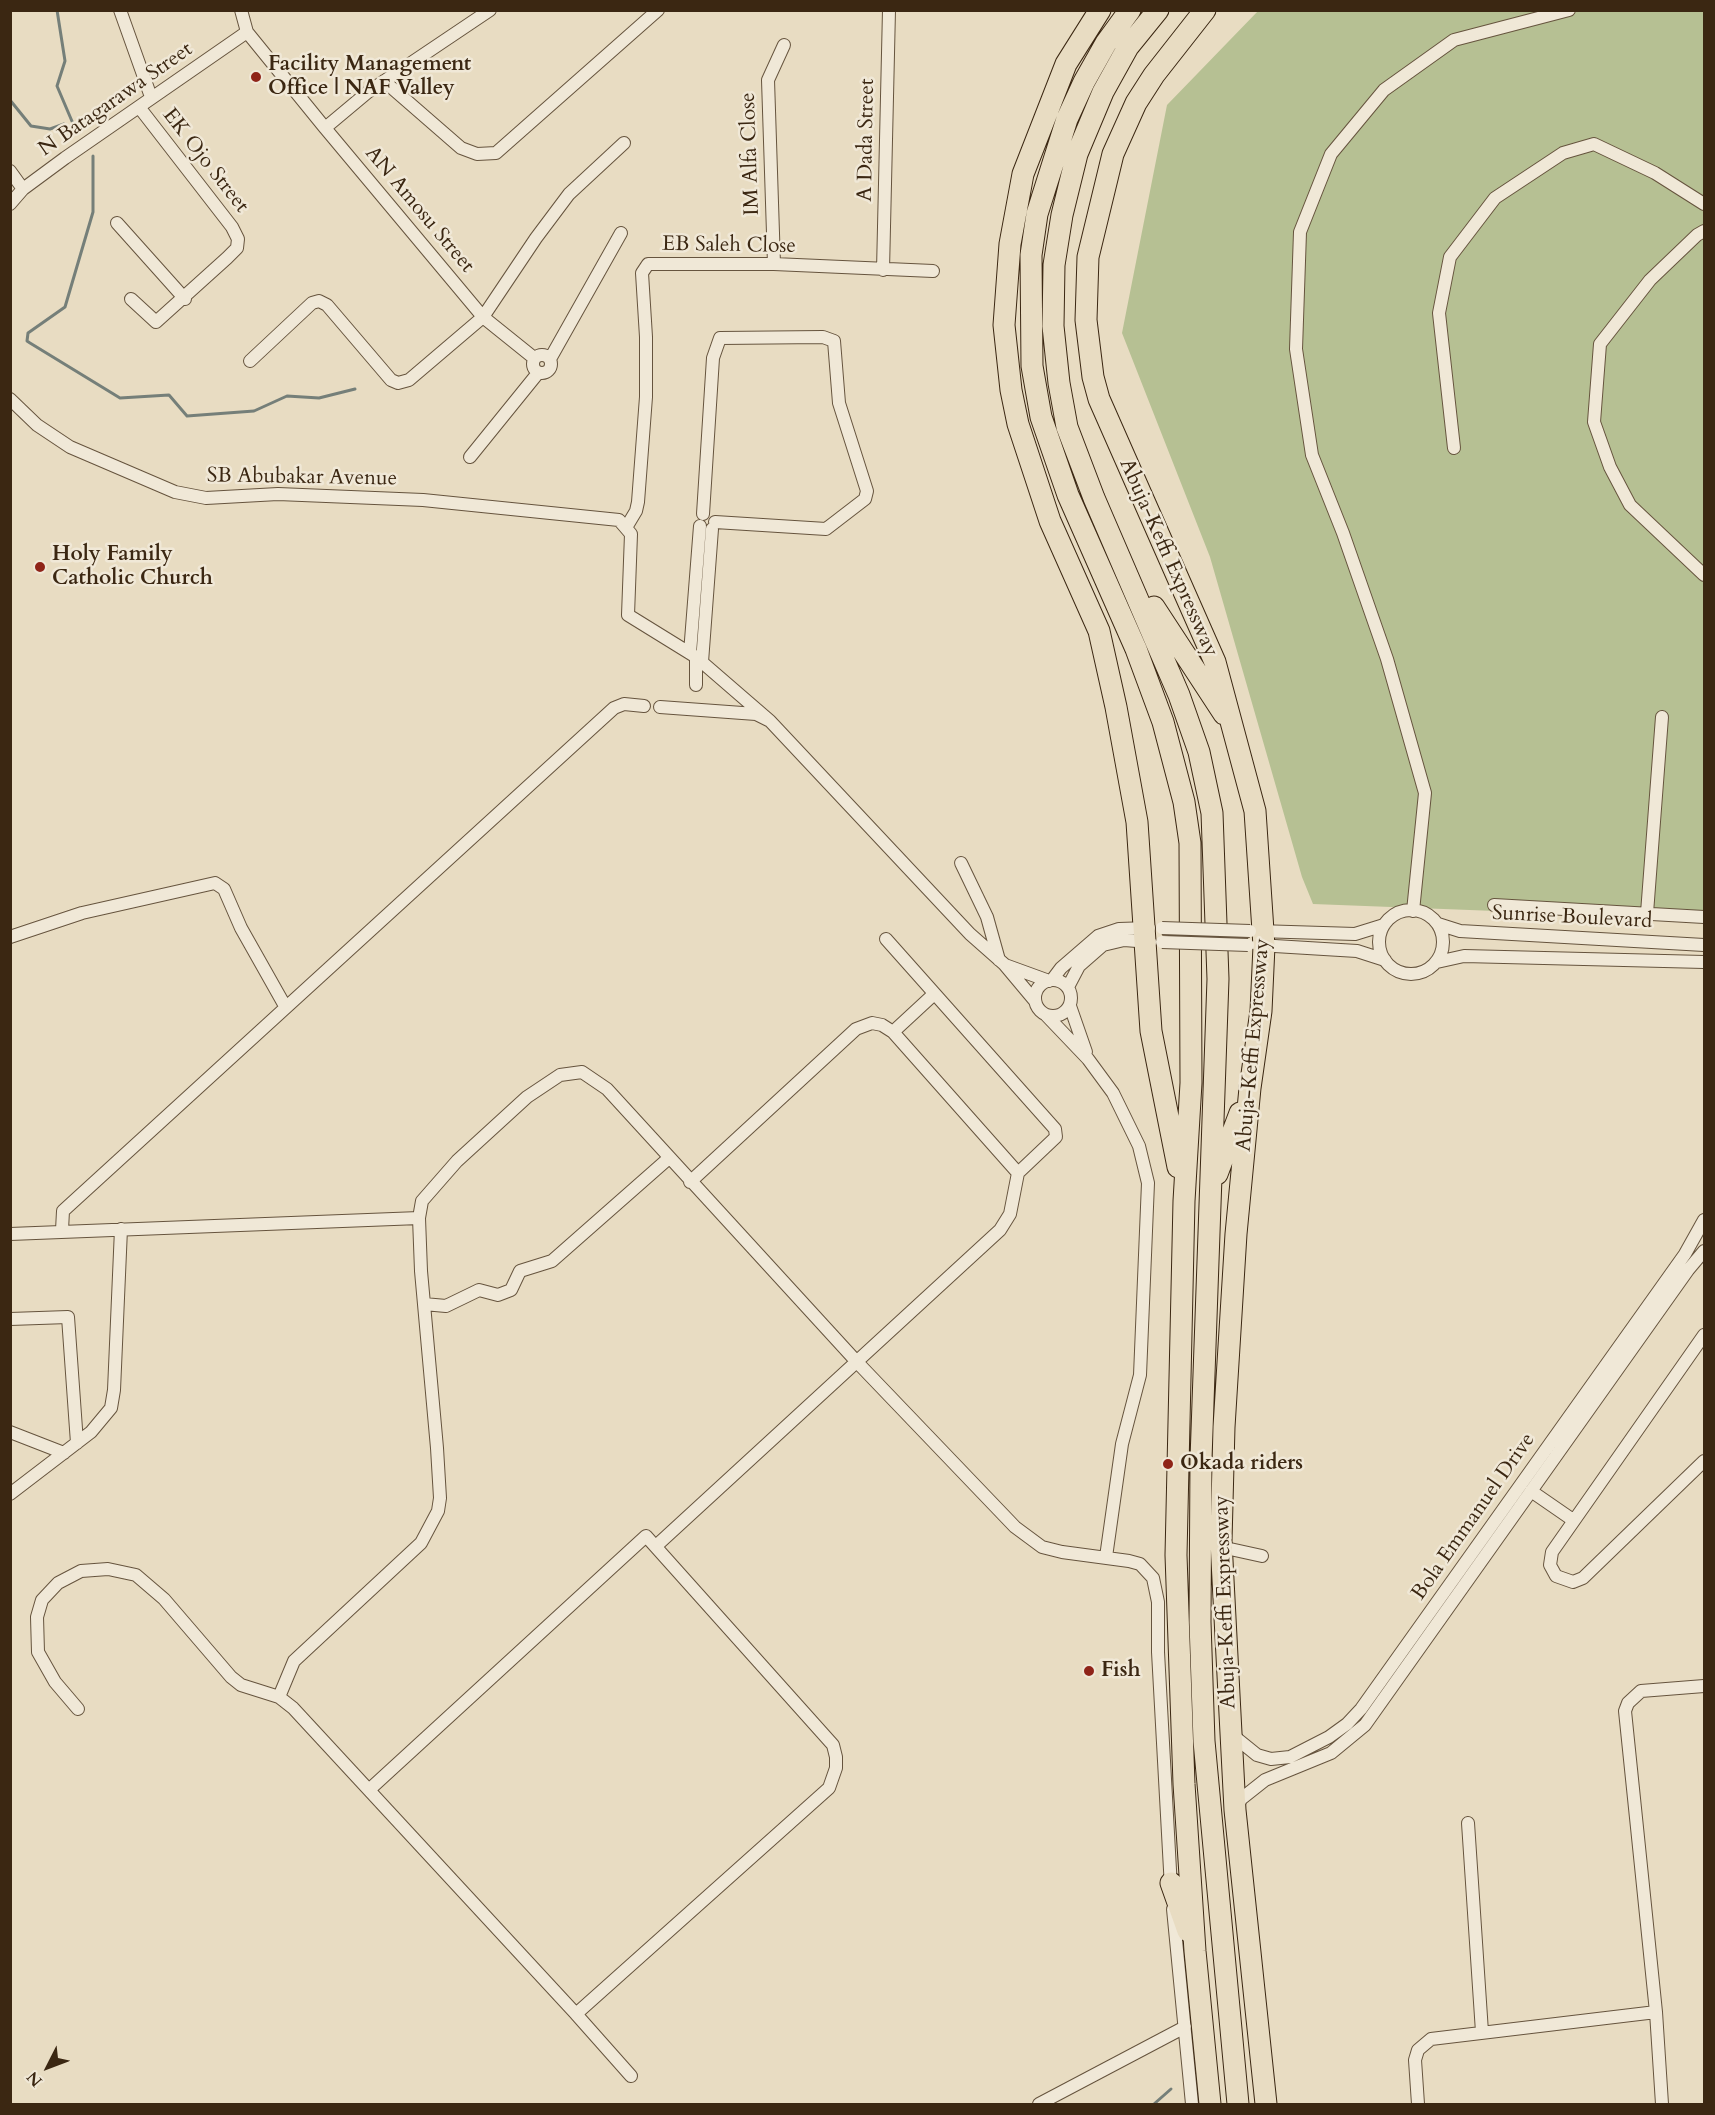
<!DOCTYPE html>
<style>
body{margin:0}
#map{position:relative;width:1715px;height:2115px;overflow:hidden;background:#e8dcc2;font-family:Cardo,serif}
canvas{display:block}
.frame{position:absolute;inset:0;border:12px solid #3b2712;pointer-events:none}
.north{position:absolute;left:18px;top:2037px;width:60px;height:60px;-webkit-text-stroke:4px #f0e8d7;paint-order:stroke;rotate:228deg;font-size:16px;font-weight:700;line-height:24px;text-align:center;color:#3b2712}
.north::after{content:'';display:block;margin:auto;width:21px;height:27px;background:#3b2712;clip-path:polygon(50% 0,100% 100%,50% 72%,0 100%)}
</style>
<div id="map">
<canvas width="1715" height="2115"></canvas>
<div class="frame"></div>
<div class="north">N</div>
</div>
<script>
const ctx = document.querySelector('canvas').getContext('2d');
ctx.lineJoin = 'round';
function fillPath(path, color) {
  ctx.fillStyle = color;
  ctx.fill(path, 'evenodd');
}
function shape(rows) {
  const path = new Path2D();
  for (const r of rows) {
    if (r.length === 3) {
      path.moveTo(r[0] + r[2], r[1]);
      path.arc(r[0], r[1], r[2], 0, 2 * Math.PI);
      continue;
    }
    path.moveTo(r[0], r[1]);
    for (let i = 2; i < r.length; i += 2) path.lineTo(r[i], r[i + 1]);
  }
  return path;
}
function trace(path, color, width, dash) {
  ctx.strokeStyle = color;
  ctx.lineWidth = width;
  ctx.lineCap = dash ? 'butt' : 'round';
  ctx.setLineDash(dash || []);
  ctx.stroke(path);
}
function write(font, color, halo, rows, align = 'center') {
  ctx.font = font + ' Cardo,serif';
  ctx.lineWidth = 5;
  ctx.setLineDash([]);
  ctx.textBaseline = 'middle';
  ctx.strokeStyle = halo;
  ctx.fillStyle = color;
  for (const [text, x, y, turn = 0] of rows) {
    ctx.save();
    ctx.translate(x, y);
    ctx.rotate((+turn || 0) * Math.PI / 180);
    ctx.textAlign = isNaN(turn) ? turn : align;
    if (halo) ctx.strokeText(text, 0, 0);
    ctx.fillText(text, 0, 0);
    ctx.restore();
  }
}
const green = shape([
 [1258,11,1704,11,1704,919,1313,904,1302,877,1210,557,1122,333,1167,105]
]);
const stream = shape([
 [57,10,65,61,57,86,77,133],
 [10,100,31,126,50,129,64,124,76,132],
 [93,156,93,212,65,307,28,333,27,341,30,343,120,398,169,395,187,416,254,411,287,396,319,398,355,389],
 [1154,2104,1171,2089]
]);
const street = shape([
 [120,10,151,97],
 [241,10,247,32,325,128,368,92,490,10],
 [384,81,461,148,477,154,496,153,658,10],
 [325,128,483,317,534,358],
 [10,171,23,189],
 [10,204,23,189,65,158,247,32],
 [117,223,185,299],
 [1704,231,1697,235,1650,280,1600,344,1594,422,1610,467,1630,505,1704,575],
 [774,264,768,80,784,45],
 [883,270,889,10],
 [131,299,156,322,227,258,237,248,238,239,232,227,139,107],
 [542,364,9],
 [550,359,621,233],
 [250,361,312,303,319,301,327,305,391,380,398,383,409,380,483,317,536,238,569,194,624,143],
 [10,399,37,425,70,447,175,492,206,498,278,494,423,500,619,520,631,534,628,615,696,657,770,721],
 [1454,448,1439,313,1450,257,1495,198,1563,153,1594,144,1655,173,1704,204],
 [470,457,538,373],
 [703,514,713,358,720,338,823,337,834,341,839,403,867,491,865,499,826,529,715,522],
 [627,526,636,511,638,502,646,397,646,337,642,273,648,264,774,264,933,271],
 [690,653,700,526],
 [702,662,712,529],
 [696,685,696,657],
 [660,707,756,714,770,721,970,934,1004,964,1035,1001],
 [961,863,987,917,999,960],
 [1494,905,1704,917],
 [1411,942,32],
 [1413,911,1425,793,1387,659,1343,533,1312,455,1296,349,1300,232,1331,154,1384,90,1454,40,1569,10],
 [1647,913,1662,717],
 [1438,924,1460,931,1704,945],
 [1258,931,1355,934,1384,925],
 [10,937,82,913,215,883,224,889,241,928,285,1006],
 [1258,945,1357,951,1385,960],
 [1437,962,1464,956,1704,962],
 [1005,965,1049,981],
 [1053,998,18],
 [1052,980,1061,968,1098,936,1119,929,1149,928],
 [1068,987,1079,966,1103,945,1124,940,1150,942],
 [1070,1006,1086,1052],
 [1046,1015,1088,1059,1113,1093,1139,1146,1148,1183,1140,1375,1122,1444,1106,1557],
 [893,1032,933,995],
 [690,1182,856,1029,872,1023,882,1025,893,1032,1018,1173],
 [62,1230,63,1211,614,708,624,704,644,706],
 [10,1234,419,1218],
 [424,1304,446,1306,479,1290,498,1295,511,1290,520,1271,552,1261,669,1158],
 [10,1319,68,1317,77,1443],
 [1704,1335,1552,1552,1550,1565,1556,1576,1573,1582,1583,1578,1704,1461],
 [10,1432,64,1453],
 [1531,1491,1573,1520],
 [10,1494,91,1432,111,1408,114,1390,121,1229],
 [656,1546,1000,1230,1010,1214,1018,1173,1056,1137,1055,1129,886,939],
 [1221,1547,1262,1556],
 [279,1697,294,1661,421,1543,438,1511,440,1498,437,1448,421,1271,419,1218,422,1201,457,1161,527,1097,560,1075,582,1072,607,1089,856,1361,1015,1527,1042,1547,1062,1552,1129,1561,1140,1564,1153,1578,1158,1602,1158,1652,1171,1888],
 [78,1709,55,1682,38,1652,37,1617,42,1600,58,1583,81,1571,108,1569,136,1575,164,1599,231,1677,241,1685,279,1697,293,1708,576,2014,829,1788,836,1768,836,1757,833,1745,646,1536,370,1789],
 [1231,1734,1257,1755,1271,1759,1290,1757,1329,1737,1347,1724,1361,1709,1685,1254,1704,1220],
 [1236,1809,1241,1799,1265,1780,1331,1753,1365,1725,1688,1270,1704,1251],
 [1468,1823,1482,2032],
 [1173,1909,1192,2104],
 [576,2014,631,2076],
 [1039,2104,1185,2027],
 [1418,2104,1415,2060,1418,2050,1431,2039,1656,2012],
 [1662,2104,1656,2012,1625,1711,1628,1703,1641,1691,1704,1686]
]);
const highway = shape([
 [1100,10,1066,64,1023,174,1010,244,1004,325,1011,390,1018,424,1050,521,1099,631,1116,707,1137,822,1151,1031,1178,1167],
 [1130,10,1106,43,1084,82,1067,119,1037,214,1031,255,1032,366,1041,417,1068,495,1136,649,1163,722,1184,802,1190,843,1191,1083,1184,1201,1176,1555,1184,1784,1195,1951,1210,2104],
 [1158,10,1128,47,1103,92,1077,154,1062,215,1054,265,1053,326,1059,383,1067,427,1094,498,1179,695,1199,752,1212,813,1218,979,1201,1459,1200,1622,1204,1741,1238,2104],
 [1205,10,1154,75,1136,103,1113,154,1088,257,1086,320,1093,377,1099,399,1215,662,1255,811,1264,946,1261,1011,1250,1088,1236,1234,1224,1427,1221,1541,1235,1810,1266,2104],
 [1154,607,1224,714],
 [1217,1174,1240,1113],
 [1171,1883,1188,1931]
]);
const streetBridge = shape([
 [1162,928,1250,931],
 [1162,942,1248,945]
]);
const markers = [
 [256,77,6,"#8f2418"],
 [40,567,6,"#8f2418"],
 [1168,1464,6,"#8f2418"],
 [1089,1671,6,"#8f2418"]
];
const poiNames = [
 ["Facility Management",268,65],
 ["Office | NAF Valley",268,89],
 ["Holy Family",52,555],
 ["Catholic Church",52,579],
 ["Okada riders",1180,1464],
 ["Fish",1101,1671]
];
const streetNames = [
 ["N Batagarawa Street",116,100,-35],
 ["A Dada Street",867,140,-89],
 ["IM Alfa Close",751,154,-92],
 ["EK Ojo Street",205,161,52],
 ["AN Amosu Street",419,210,50],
 ["EB Saleh Close",729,246,1],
 ["SB Abubakar Avenue",302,478,1],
 ["Abuja-Keffi Expressway",1168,558,66],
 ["Sunrise Boulevard",1572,918,3],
 ["Abuja-Keffi Expressway",1254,1045,-85],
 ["Bola Emmanuel Drive",1474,1517,-55],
 ["Abuja-Keffi Expressway",1226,1602,-92]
];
fillPath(green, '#b6c093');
trace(stream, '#757f79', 3);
trace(street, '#66543e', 14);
trace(highway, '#3b2712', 23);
trace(street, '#f0e8d7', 12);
trace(highway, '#e8dcc2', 21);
trace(streetBridge, '#66543e', 14, []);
trace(streetBridge, '#f0e8d7', 12);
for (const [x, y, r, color] of markers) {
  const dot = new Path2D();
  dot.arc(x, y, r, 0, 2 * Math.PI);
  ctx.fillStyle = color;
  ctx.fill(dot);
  trace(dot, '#f0e8d7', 2);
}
write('bold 21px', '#3b2712', '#f0e8d7', poiNames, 'left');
write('21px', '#3b2712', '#f0e8d7', streetNames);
</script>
